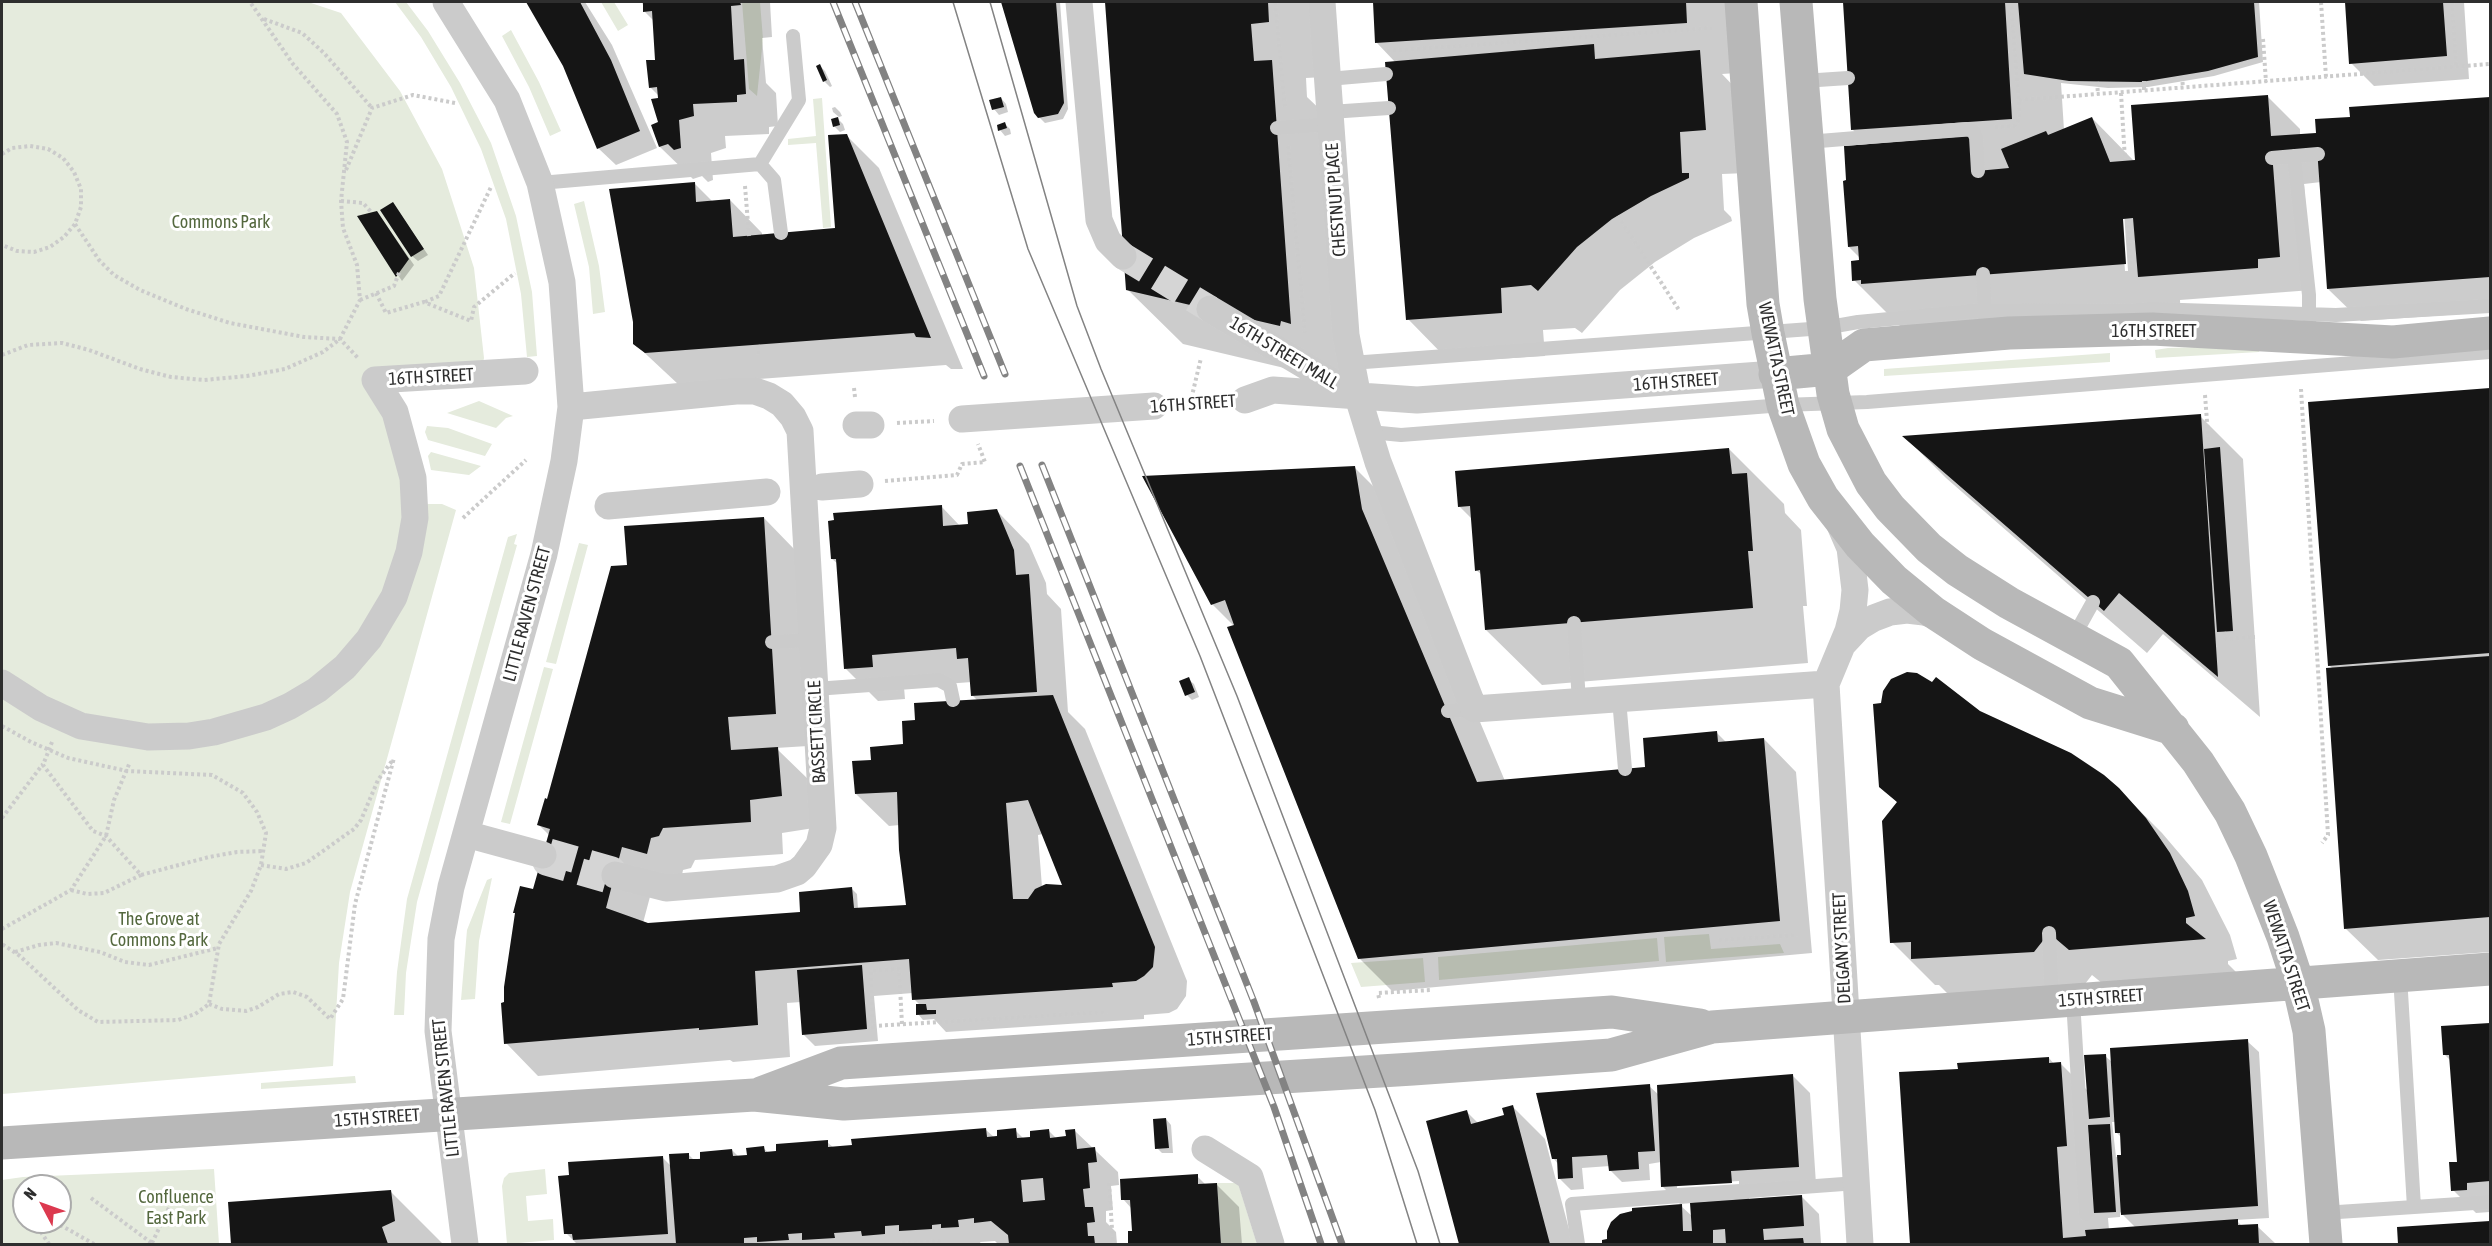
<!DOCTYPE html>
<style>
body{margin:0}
#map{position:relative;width:2492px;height:1246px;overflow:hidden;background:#fff;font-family:"Asap Condensed",sans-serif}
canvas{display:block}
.frame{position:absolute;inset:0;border:3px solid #2e2e2e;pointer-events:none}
.north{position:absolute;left:12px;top:1174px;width:60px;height:60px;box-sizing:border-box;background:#fff;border:2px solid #ababab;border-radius:50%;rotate:311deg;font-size:16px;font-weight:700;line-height:24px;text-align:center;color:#2e2e2e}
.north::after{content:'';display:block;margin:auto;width:21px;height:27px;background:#dc394f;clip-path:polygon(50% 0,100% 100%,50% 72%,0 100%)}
</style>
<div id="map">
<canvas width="2492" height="1246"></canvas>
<div class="frame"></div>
<div class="north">N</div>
</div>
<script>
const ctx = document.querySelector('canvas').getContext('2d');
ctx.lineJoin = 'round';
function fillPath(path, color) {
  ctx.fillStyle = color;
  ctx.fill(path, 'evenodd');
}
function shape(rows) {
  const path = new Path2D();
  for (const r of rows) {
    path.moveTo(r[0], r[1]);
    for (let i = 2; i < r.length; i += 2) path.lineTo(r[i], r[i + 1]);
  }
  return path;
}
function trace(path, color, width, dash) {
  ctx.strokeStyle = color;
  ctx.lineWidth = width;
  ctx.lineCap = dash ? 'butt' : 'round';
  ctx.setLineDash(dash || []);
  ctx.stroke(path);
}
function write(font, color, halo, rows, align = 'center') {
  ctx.font = font + ' "Asap Condensed",sans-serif';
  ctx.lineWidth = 6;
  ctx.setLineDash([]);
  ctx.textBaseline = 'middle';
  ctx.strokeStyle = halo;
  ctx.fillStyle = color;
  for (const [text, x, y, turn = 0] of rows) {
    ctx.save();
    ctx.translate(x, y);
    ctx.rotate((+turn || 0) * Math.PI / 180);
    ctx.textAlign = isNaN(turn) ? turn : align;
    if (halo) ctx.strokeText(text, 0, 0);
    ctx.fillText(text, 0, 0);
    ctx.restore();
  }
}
const green = shape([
 [2,2,308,2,341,13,400,91,442,169,474,268,484,358,482,367,378,375,420,504,442,504,456,510,350,892,339,963,333,1066,2,1094],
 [395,2,406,2,428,31,460,83,491,143,516,216,532,292,537,356,527,357,521,294,506,219,481,149,451,87,421,37],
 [601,2,614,2,628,25,618,31],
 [742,2,760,2,763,39,757,96,749,89],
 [511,30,539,82,561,131,550,136,529,87,502,36],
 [822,98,831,227,823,228,816,143,788,145,788,139,816,136,813,99],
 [584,201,599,266,605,312,593,314,589,267,574,204],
 [2261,345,2259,352,2156,358,2155,350,2168,348],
 [2110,353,2110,362,1884,376,1884,369],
 [479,401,513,416,506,418,496,428,447,413],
 [427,426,448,428,492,444,485,456,428,440,425,432],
 [431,452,481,466,469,475,431,470,428,456],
 [517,534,514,544,517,545,417,902,406,973,404,1015,394,1015,397,972,407,899,508,537],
 [579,543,588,545,556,664,546,662],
 [544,667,553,669,510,824,501,822],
 [492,878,479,941,475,999,461,1000,467,930,487,880],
 [1709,934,1711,949,1780,944,1784,953,1666,962,1664,937],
 [1657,938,1659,961,1439,980,1438,957],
 [1423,958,1425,982,1361,987,1351,963],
 [355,1076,356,1083,261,1089,261,1083],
 [214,1169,219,1244,2,1244,2,1180,23,1177],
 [24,1186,60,1186,60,1222,24,1222],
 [545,1169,547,1194,526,1196,528,1221,553,1219,554,1240,507,1244,502,1186,504,1178,509,1173],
 [1217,1183,1238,1183,1257,1244,1221,1244]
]);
const shadow = shape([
 [528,2,585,2,612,45,657,148,616,165,598,148,564,65],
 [642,2,770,2,772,37,762,38,766,83,776,93,778,126,769,127,769,134,725,136,726,148,711,153,713,180,708,182,702,176,693,179,660,147,659,96,650,87,657,62,654,21,645,12],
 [1002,2,1060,2,1068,109,1063,119,1045,123,1035,113],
 [1106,2,1319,2,1324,77,1306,78,1307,97,1327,116,1346,378,1335,380,1183,344,1127,289],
 [1374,2,1749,2,1737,73,1722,74,1742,95,1748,173,1722,174,1724,210,1731,217,1732,221,1694,238,1655,262,1620,290,1582,333,1575,328,1543,330,1545,356,1450,362,1408,319,1396,63,1377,43],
 [1844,2,2259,2,2263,62,2214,76,2148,87,2108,88,2061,83,2064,130,2092,118,2134,161,2267,96,2300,129,2300,135,2318,134,2352,118,2351,108,2490,98,2490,312,2361,321,2328,289,2321,182,2304,184,2312,290,2180,300,2181,319,1909,335,1854,280,1860,258,1849,247,1869,146,1852,129],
 [2119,183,2122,183,2128,271,2125,271],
 [2346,2,2464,2,2469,79,2374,86,2351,63],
 [820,66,825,71,832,86,830,87,824,81,818,67],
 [1001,98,1006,104,1008,112,999,115,994,109],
 [835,107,840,112,842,116,839,117,833,112,832,108],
 [838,119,843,124,845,130,840,132,834,126],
 [1005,124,1010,129,1011,134,1005,136,1000,130],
 [846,135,879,168,963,369,951,369,946,365,679,385,634,343,694,183,713,202,730,200,762,233,762,236,837,229],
 [393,203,428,255,418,261,412,256],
 [360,217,382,219,414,265,402,281],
 [2490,389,2490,952,2378,960,2345,928,2333,669,2329,665,2310,403],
 [2200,416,2243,459,2260,717,2163,634,2147,653,1946,478,1905,437],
 [1729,449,1784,504,1785,513,1801,530,1807,606,1803,606,1808,663,1542,685,1486,630,1482,575,1476,570,1472,519,1459,506],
 [1354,467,1405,518,1412,561,1505,781,1647,768,1717,733,1727,743,1764,739,1796,772,1812,953,1392,991,1359,958,1234,626,1212,604],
 [941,506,960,526,969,525,997,511,1029,544,1046,583,1047,594,1061,609,1068,712,1085,729,1187,981,1186,996,1177,1009,1169,1013,1144,1015,1144,1019,946,1032,934,1019,923,1020,918,1014,920,1005,914,999,913,993,874,996,878,1041,815,1046,803,1034,801,1002,787,1003,790,1057,733,1062,730,1060,538,1076,506,1043,506,1004,516,914,514,912,534,891,550,836,539,825,628,566,764,518,796,551,808,746,776,748,810,781,814,828,782,833,783,854,695,860,691,868,683,870,680,885,655,878,643,923,647,925,802,914,852,889,857,894,858,909,907,906,900,825,889,826,856,794,873,761,905,746,916,721,977,700,973,696,972,682,904,687,905,699,878,701,846,669,838,564,832,559],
 [1043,834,1064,887,1042,887,1038,835],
 [1188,679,1194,684,1199,697,1192,700,1187,695],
 [1979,712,2118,789,2162,833,2202,880,2230,935,2237,959,2228,961,2228,964,2246,982,2113,992,2092,975,2077,994,1956,1002,1939,985,1935,985,1892,942,1898,803,1880,786],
 [2490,1024,2490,1212,2476,1213,2453,1190,2458,1164,2451,1061,2445,1055,2443,1028],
 [2247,1041,2259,1052,2269,1218,2236,1220,2243,1227,2257,1226,2276,1244,1912,1244,1900,1074,1959,1070,2049,1058,2054,1064,2061,1064,2088,1091,2105,1056,2112,1062],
 [2112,1122,2116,1122,2116,1132,2122,1138,2123,1156,2116,1157],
 [2120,1212,2136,1228,2109,1230,2108,1218,2120,1217],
 [1793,1076,1810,1093,1816,1184,1748,1188,1749,1200,1801,1196,1819,1214,1821,1243,1604,1244,1603,1241,1681,1206,1693,1217,1692,1203,1680,1204,1662,1186,1661,1162,1649,1164,1650,1180,1622,1182,1610,1170,1610,1166,1582,1168,1584,1189,1571,1190,1559,1178,1558,1164,1554,1159,1649,1086,1659,1095],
 [1739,1181,1739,1184,1677,1188,1677,1185],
 [1512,1106,1545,1139,1573,1244,1461,1244,1428,1122,1466,1111,1478,1123,1505,1116],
 [1166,1119,1171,1125,1173,1153,1162,1153,1157,1148],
 [986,1130,994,1137,1015,1130,1024,1139,1049,1131,1057,1139,1068,1138,1075,1131,1118,1172,1119,1185,1111,1186,1113,1210,1106,1211,1106,1222,1116,1232,1117,1244,998,1244,995,1241,980,1242,981,1244,577,1244,566,1233,662,1157,671,1166,688,1154,694,1160,732,1150,739,1157,749,1157,763,1148,769,1153,827,1142,834,1148],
 [1197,1176,1206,1185,1216,1184,1239,1207,1242,1244,1130,1244,1129,1233,1133,1232,1132,1209,1123,1199],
 [390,1191,443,1244,233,1244,230,1203],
 [2490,1222,2490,1244,2399,1244,2398,1229]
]);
const building = shape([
 [526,2,580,2,611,60,640,131,597,149,563,66],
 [643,2,740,2,741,5,731,6,734,60,744,59,746,94,737,95,737,102,693,104,694,116,679,120,681,148,674,150,668,144,659,147,651,125,658,122,651,99,658,98,657,87,649,88,646,60,655,60,652,11,643,12],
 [1001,2,1056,2,1064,103,1058,114,1038,118,1034,113],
 [1105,2,1268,2,1269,22,1251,24,1254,61,1272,60,1291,324,1281,321,1280,326,1126,290],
 [1373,2,1686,2,1687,23,1375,43],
 [1843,2,2005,2,2012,119,1851,130],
 [2018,2,2254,2,2258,57,2208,71,2141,82,2069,81,2024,74],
 [2345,2,2443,2,2447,56,2349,64],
 [1594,44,1595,59,1700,50,1706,130,1680,132,1682,173,1689,173,1689,178,1651,196,1612,219,1577,247,1538,291,1531,285,1501,288,1502,313,1406,320,1385,62],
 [820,64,827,80,823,82,816,66],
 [2268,95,2271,136,2316,133,2315,119,2350,117,2349,107,2490,97,2490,277,2327,289,2317,148,2272,152,2280,257,2258,259,2258,268,2138,277,2133,218,2123,219,2126,264,1861,284,1861,280,1852,281,1851,261,1859,260,1858,246,1848,247,1843,181,1846,180,1844,146,1975,136,1977,171,2009,168,2001,149,2046,131,2048,135,2092,117,2110,162,2135,160,2131,105],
 [1001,97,1004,107,992,110,989,100],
 [838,117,840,125,833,127,831,119],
 [1005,122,1007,128,998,131,997,125],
 [847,134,931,338,916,337,914,333,645,353,633,344,633,322,609,189,695,182,696,202,730,199,733,237,835,228,828,135],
 [393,202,424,249,411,257,380,210],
 [377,211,409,259,396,277,357,216],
 [2490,388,2490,653,2328,666,2308,402],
 [2201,414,2218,677,2119,593,2104,611,1902,436],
 [2220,447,2233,631,2217,632,2204,449],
 [1729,448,1732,474,1747,473,1753,551,1748,551,1753,608,1485,630,1480,570,1475,571,1470,506,1458,507,1455,471],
 [1355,466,1362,509,1477,782,1645,767,1643,738,1717,731,1718,742,1764,738,1780,921,1358,959,1227,627,1234,625,1225,600,1211,605,1142,476],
 [942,505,943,526,968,524,967,512,997,509,1014,550,1016,575,1029,574,1037,692,971,696,968,658,957,659,956,648,872,655,873,667,844,669,836,559,831,559,828,521,834,520,833,513],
 [764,517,776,714,728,717,731,750,778,747,782,796,750,800,751,822,663,828,659,836,651,838,647,854,622,847,606,908,648,923,800,912,799,892,852,887,854,908,906,905,899,850,897,792,855,794,852,761,871,760,870,747,903,744,902,721,915,720,914,703,1053,695,1155,947,1153,967,1144,976,1136,981,1112,983,1113,987,912,1000,909,959,755,971,758,1025,699,1030,699,1028,504,1044,501,1003,504,1002,504,987,515,913,513,913,520,886,533,889,550,829,537,825,545,798,547,799,611,566,627,565,624,526],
 [1028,800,1062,885,1046,884,1035,889,1028,899,1013,899,1006,803],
 [2490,656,2490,917,2344,929,2326,668],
 [1907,672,1917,673,1932,682,1936,677,1980,711,2071,753,2104,775,2119,788,2146,818,2170,853,2188,891,2195,916,2186,918,2186,923,2206,939,2069,950,2049,933,2034,952,1911,959,1911,942,1890,943,1882,821,1897,802,1879,787,1873,704,1881,703,1883,691,1891,679],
 [1189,677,1195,692,1185,696,1179,681],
 [862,965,867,1029,802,1035,797,970],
 [916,1004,926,1004,927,1010,936,1010,936,1014,916,1015],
 [2490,1023,2490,1181,2467,1183,2467,1190,2451,1191,2449,1162,2457,1162,2449,1055,2443,1055,2441,1026],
 [2248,1039,2258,1206,2121,1215,2117,1155,2121,1155,2120,1133,2115,1133,2110,1048],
 [2106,1054,2110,1117,2089,1119,2084,1055],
 [2049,1057,2049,1063,2061,1062,2067,1146,2057,1147,2063,1238,2086,1236,2085,1230,2238,1219,2238,1225,2258,1224,2259,1244,1910,1244,1899,1072,1958,1069,1957,1063],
 [1793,1074,1799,1167,1731,1171,1732,1183,1661,1187,1657,1085],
 [1650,1084,1655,1151,1638,1152,1639,1169,1609,1171,1607,1155,1572,1157,1573,1178,1558,1179,1557,1159,1552,1159,1536,1093],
 [1513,1105,1550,1244,1459,1244,1426,1121,1467,1110,1471,1124,1504,1115,1502,1108],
 [1166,1118,1169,1148,1155,1149,1153,1119],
 [2110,1124,2116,1212,2094,1213,2088,1125],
 [986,1128,987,1137,997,1136,997,1130,1016,1128,1017,1138,1030,1137,1030,1131,1049,1129,1050,1138,1066,1136,1065,1130,1075,1129,1077,1149,1095,1147,1097,1162,1088,1163,1090,1188,1083,1189,1085,1207,1093,1207,1095,1222,1087,1223,1088,1236,1094,1236,1095,1244,1009,1244,1008,1235,991,1221,974,1223,974,1218,958,1220,959,1227,941,1228,941,1224,932,1225,932,1229,899,1231,899,1225,885,1226,885,1234,862,1236,861,1231,834,1233,835,1238,802,1240,802,1233,788,1234,789,1240,757,1242,757,1237,744,1238,744,1244,676,1244,669,1154,689,1153,689,1159,700,1159,700,1152,732,1149,733,1156,747,1155,746,1148,764,1146,765,1152,776,1151,776,1144,828,1140,828,1147,852,1145,851,1139],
 [1043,1178,1045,1200,1023,1202,1021,1180],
 [663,1156,668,1234,573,1240,572,1234,564,1234,558,1176,569,1175,568,1162],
 [1198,1174,1198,1184,1217,1183,1221,1244,1128,1244,1128,1231,1132,1231,1130,1200,1121,1200,1120,1179],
 [391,1190,395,1221,382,1227,388,1244,231,1244,228,1202],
 [1802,1195,1804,1226,1763,1229,1764,1240,1803,1238,1804,1244,1726,1244,1725,1229,1713,1230,1713,1244,1602,1244,1602,1240,1607,1239,1607,1231,1611,1222,1620,1214,1632,1211,1632,1208,1682,1204,1683,1231,1692,1231,1690,1203],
 [2490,1221,2490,1244,2398,1244,2397,1227]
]);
const streetTunnel = shape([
 [1123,256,1210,309],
 [549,852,612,870,615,875,609,880,546,862,543,855,549,852]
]);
const path = shape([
 [1275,2,1285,109],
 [2321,2,2326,77],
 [2452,2,2456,67],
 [264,19,302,33,324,53,372,108],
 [2263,39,2266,82],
 [1387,51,1712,28],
 [2182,76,2183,88],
 [2144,81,2144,91],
 [2097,82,2098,94],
 [2121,93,2125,160],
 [2019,100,2490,64],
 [1995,127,2014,126,2020,118,2011,2],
 [1288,146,1305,333],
 [2,154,12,148,30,146,48,149,63,158,74,172,81,189,81,207,75,224,64,237,50,247,34,252,17,251,2,245],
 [346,170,372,108,413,95,455,103],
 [745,186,749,236],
 [341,201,363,203,372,213],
 [1618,216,1679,310],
 [2128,219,2131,273],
 [75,224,99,260,114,275,140,290,186,309,230,323,304,337,340,339,359,359],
 [376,293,386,313,424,302,471,321,474,307,515,273],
 [360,300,394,286,400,270],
 [425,302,439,296,491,187],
 [758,345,759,357],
 [2,355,28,345,62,343,89,350,140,369,171,377,204,380,247,376,285,369,323,352,340,339,360,300,357,265,343,228,341,201,347,142,337,114,293,64,250,2],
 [854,388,855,397],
 [2301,389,2328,835,2322,843],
 [2205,395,2209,448],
 [1190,404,1201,358],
 [1180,405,1217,402],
 [897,423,934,421],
 [885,481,957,475,962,464,985,462,978,444],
 [463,518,526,460],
 [2224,632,2225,639,2255,637],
 [2,726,31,742,68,758,127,771,212,775,243,793,257,812,266,833,261,865,251,891,219,944,209,1004,195,1014,178,1020,98,1022,78,1010,20,956,2,944],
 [52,742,43,765,93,831,106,836,141,875,209,857,237,852,263,851],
 [2,818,43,764],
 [261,865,286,869,306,863,354,829,361,820,378,780,392,761],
 [71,890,87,894,104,893,141,875],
 [2,929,71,890,106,836,114,800,130,762],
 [1719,940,1797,935],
 [15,952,39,945,56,943,100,952,125,962,149,965,218,948],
 [1379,998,1378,993,1431,990],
 [209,1004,222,1009,246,1011,258,1007,279,994,293,992,307,997,330,1019,343,999,355,904,394,758],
 [873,1026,1107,1012],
 [873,1029,871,971,899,969,902,1024],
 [1109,1183,1113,1244],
 [91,1198,153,1244],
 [34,1222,49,1244],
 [55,1222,94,1244],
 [152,1243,176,1193],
 [884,1244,939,1241,939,1244]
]);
const lane = shape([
 [1328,79,1386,74],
 [1803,81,1848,78],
 [1330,112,1389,108],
 [1277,128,1331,124],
 [1807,142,1967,129,1973,131,1976,137,1978,171],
 [2294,156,2309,295,2309,322],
 [2272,158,2318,154],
 [760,164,774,180,781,233],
 [540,183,760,164,799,100,793,36],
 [1983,274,1985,319],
 [1351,363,1824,328,1858,322,1984,310,2131,311,2151,309,2336,315,2490,306],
 [1370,432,1401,435,1783,405,1867,402,2490,352],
 [1574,623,1579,702],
 [2073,638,2093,602],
 [772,642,812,640],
 [815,689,939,680,950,686,953,700],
 [1619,699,1625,769],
 [1448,711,1474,709],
 [2049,933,2052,1002],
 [2400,976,2414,1207],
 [2073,1000,2086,1214],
 [2323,1213,2490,1202],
 [1578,1244,1572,1204,1857,1183]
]);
const street = shape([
 [446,2,507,100,540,183,562,282,571,407,564,461,544,554,451,887,441,939,438,1031,465,1244],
 [1079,2,1099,220,1108,241,1123,256],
 [1322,2,1346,335,1358,397,1378,462,1474,709,1826,684],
 [1210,309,1351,393],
 [1245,400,1273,390,1417,400,1775,374],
 [571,407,736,391,755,391,769,396,782,404,793,417,800,431,823,828,819,845,804,866,797,872,777,879,666,888,615,875],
 [962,419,1154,406],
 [856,425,871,425],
 [822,487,860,484],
 [608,506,767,492],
 [1840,525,1850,548,1855,590,1853,611,1848,631,1826,684,1860,1244],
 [1844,643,1859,627,1874,618,1890,612,1907,610,1924,612,1941,617],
 [2,683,41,708,81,726,148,737,189,736,214,732,266,717,290,706,317,690,345,667,369,639,394,597,409,552,415,518,413,478,395,412,375,380,525,371],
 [466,834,543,855],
 [1205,1149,1250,1177,1271,1244]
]);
const secondary = shape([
 [1741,2,1763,304,1768,333,1783,405,1804,464,1823,498,1860,545,1894,580,1933,612,1982,644,2090,703,2173,729],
 [1796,2,1820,299,1833,394,1843,429,1871,483,1890,508,1929,548,1957,570,2009,603,2119,663,2198,762,2230,812,2251,856,2283,937,2298,983,2309,1031,2326,1244],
 [1775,374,1830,369,1864,345,2009,333,2152,329,2393,342,2490,333],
 [761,1093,841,1063,1612,1012,1700,1025],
 [2,1143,754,1095,844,1104,1413,1069,1611,1055,1712,1027,2490,969]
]);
const tram = shape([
 [953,2,1028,249,1200,656,1375,1110,1417,1244],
 [990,2,1077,306,1101,369,1237,696,1418,1171,1440,1244]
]);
const rail = shape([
 [833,2,984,376],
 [855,2,1005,374],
 [1042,465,1254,1002,1342,1244],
 [1020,466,1274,1107,1321,1244]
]);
const streetNames = [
 ["CHESTNUT PLACE",1336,200,-94],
 ["16TH STREET",2154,331],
 ["16TH STREET MALL",1284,353,31],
 ["WEWATTA STREET",1776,359,78],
 ["16TH STREET",431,377,-3],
 ["16TH STREET",1676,382,-4],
 ["16TH STREET",1193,404,-4],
 ["LITTLE RAVEN STREET",527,614,-75],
 ["BASSETT CIRCLE",817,732,-93],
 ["DELGANY STREET",1842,948,-93],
 ["WEWATTA STREET",2286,956,72],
 ["15TH STREET",2101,998,-4],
 ["15TH STREET",1230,1037,-4],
 ["LITTLE RAVEN STREET",446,1088,-96],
 ["15TH STREET",377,1118,-4]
];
const parkNames = [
 ["Commons Park",221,222],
 ["The Grove at",159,919],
 ["Commons Park",159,940],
 ["Confluence",176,1197],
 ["East Park",176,1218]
];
fillPath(green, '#e5ebdd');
fillPath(shadow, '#0003');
fillPath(building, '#151515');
trace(streetTunnel, '#d5d5d5', 27, [27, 14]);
trace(path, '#cbcbcb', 4, [3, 3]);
trace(lane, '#cbcbcb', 14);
trace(street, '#cbcbcb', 27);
trace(secondary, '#b8b8b8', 33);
trace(tram, '#838383', 1.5);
trace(rail, '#838383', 7);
trace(rail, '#fff', 4.5, [14]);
write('18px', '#2e2e2e', '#fff', streetNames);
write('18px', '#54683e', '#fff', parkNames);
</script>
